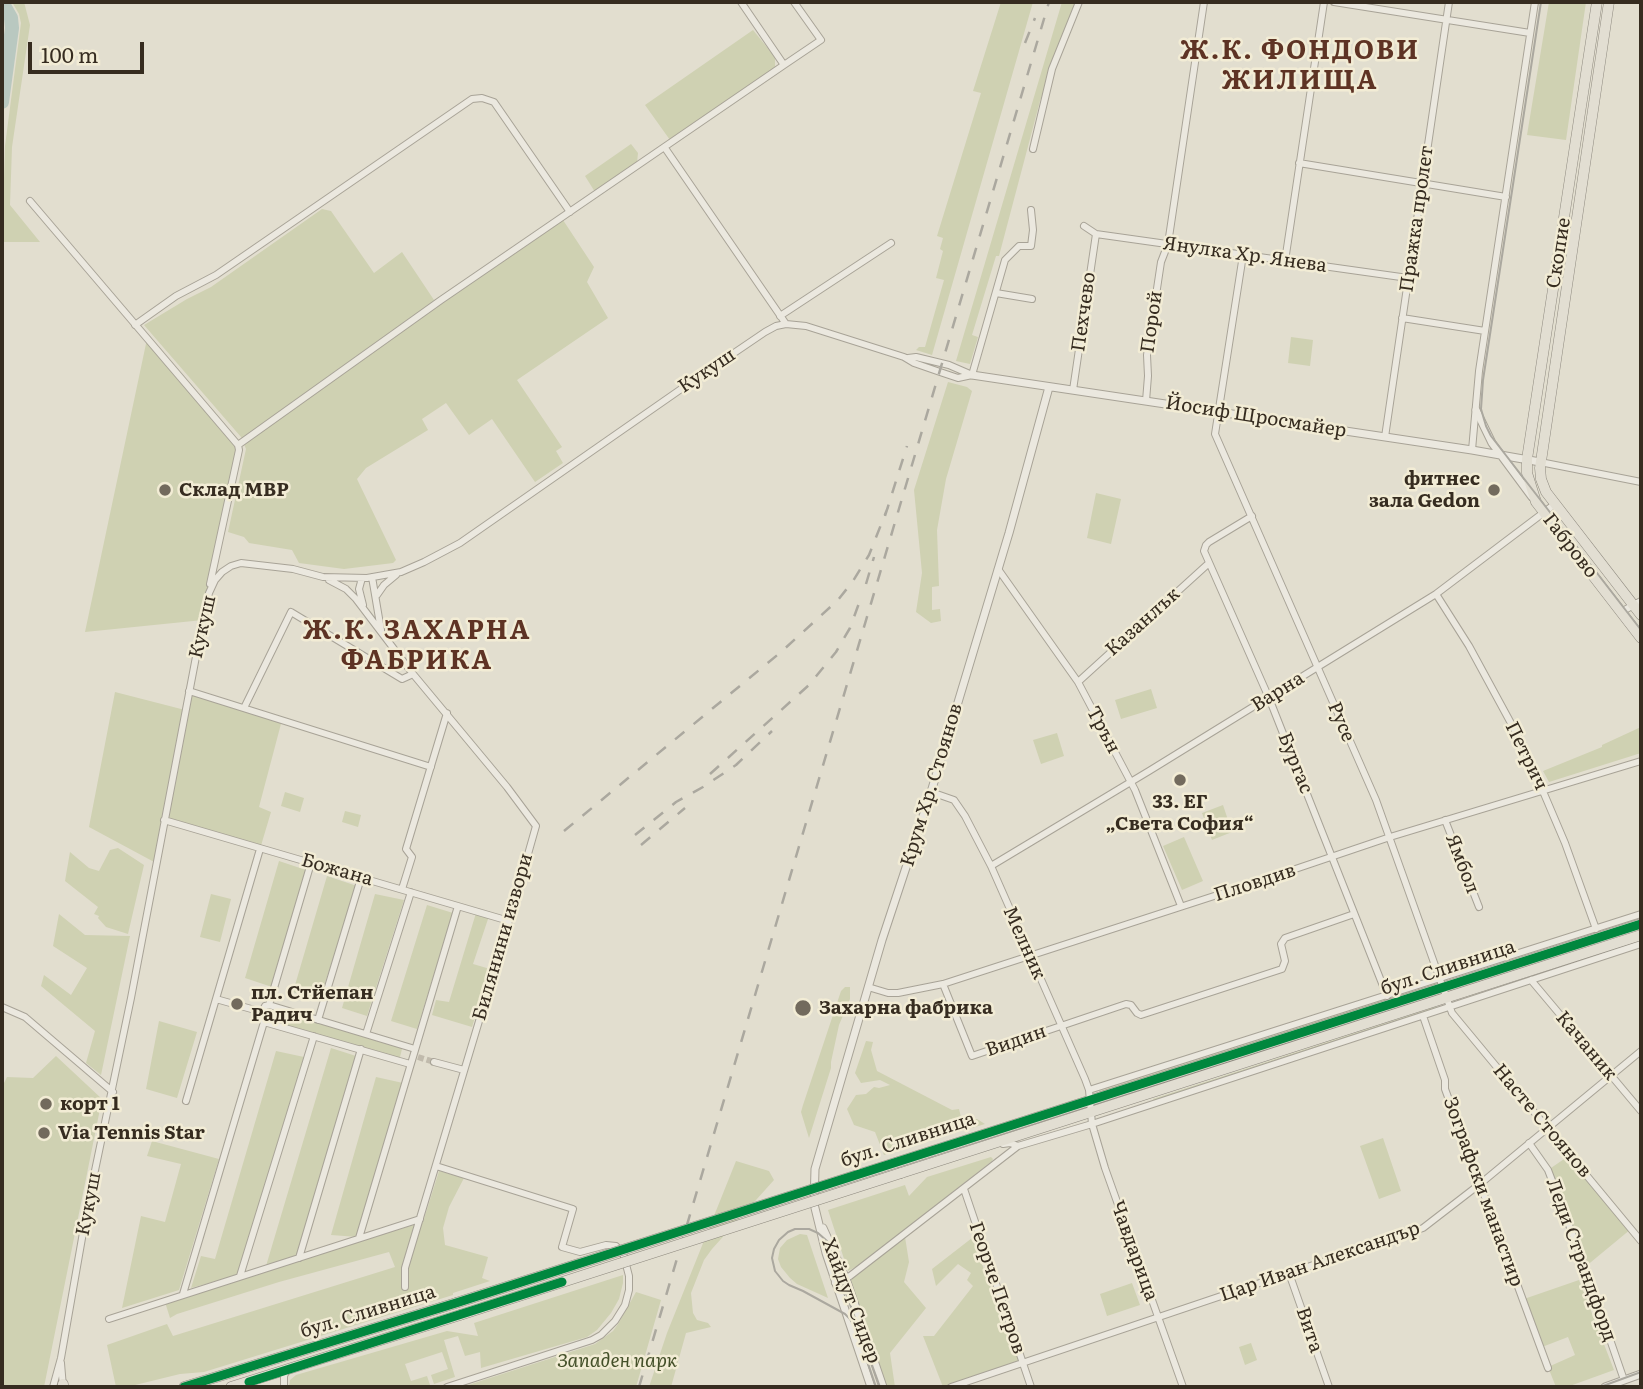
<!DOCTYPE html>
<meta charset="utf-8">
<style>
body{margin:0}
#map{position:relative;width:1643px;height:1389px;overflow:hidden;background:#e2decf;font-family:Literata,serif}
canvas{display:block}
.frame{position:absolute;inset:0;border:4px solid #362c20;pointer-events:none}
.scale{position:absolute;left:28px;top:42px;width:116px;height:32px;box-sizing:border-box;border:4px solid #362c20;border-top:0;padding-left:9px;font-size:21px;line-height:24px;white-space:nowrap;color:#362c20;-webkit-text-stroke:5px #f2ecd5;paint-order:stroke}
</style>
<div id="map">
<canvas width="1643" height="1389"></canvas>
<div class="frame"></div>
<div class="scale">100 m</div>
</div>
<script>
const ctx = document.querySelector('canvas').getContext('2d');
ctx.lineJoin = 'round';
function fillPath(path, color) {
  ctx.fillStyle = color;
  ctx.fill(path, 'evenodd');
}
function shape(rows) {
  const path = new Path2D();
  for (const r of rows) {
    path.moveTo(r[0], r[1]);
    for (let i = 2; i < r.length; i += 2) path.lineTo(r[i], r[i + 1]);
  }
  return path;
}
function trace(path, color, width, dash) {
  ctx.strokeStyle = color;
  ctx.lineWidth = width;
  ctx.lineCap = dash ? 'butt' : 'round';
  ctx.setLineDash(dash || []);
  ctx.stroke(path);
}
function write(font, color, halo, rows, align = 'center') {
  ctx.font = font + ' Literata,serif';
  ctx.lineWidth = 5;
  ctx.setLineDash([]);
  ctx.textBaseline = 'middle';
  ctx.strokeStyle = halo;
  ctx.fillStyle = color;
  for (const [text, x, y, turn = 0] of rows) {
    ctx.save();
    ctx.translate(x, y);
    ctx.rotate((+turn || 0) * Math.PI / 180);
    ctx.textAlign = isNaN(turn) ? turn : align;
    if (halo) ctx.strokeText(text, 0, 0);
    ctx.fillText(text, 0, 0);
    ctx.restore();
  }
}
const green = shape([
 [12,2,24,2,30,25,12,147,10,205,40,242,2,242,5,146,21,23,19,14],
 [1001,2,1033,2,932,355,916,350,919,347,925,347,944,280,936,278,943,251,940,249,943,238,937,236,981,93,973,91],
 [1062,2,1076,2,1040,101,999,256,996,256,972,335,978,337,970,364,956,361],
 [1549,2,1586,2,1566,140,1527,135],
 [753,30,775,57,775,69,670,140,645,105],
 [631,144,638,153,637,163,595,192,585,176],
 [322,209,331,211,374,273,402,252,434,300,563,220,594,267,587,282,608,318,517,380,562,447,556,451,563,463,535,482,492,419,469,435,446,403,422,419,428,430,366,468,357,479,396,560,393,563,344,569,299,563,292,550,249,543,244,537,228,532,246,449,241,437,144,325,187,299,211,287],
 [1291,337,1313,340,1310,366,1288,363],
 [147,339,238,445,203,620,85,632],
 [948,382,967,387,972,391,946,479,937,530,939,586,932,587,932,610,940,609,941,621,931,623,916,612,922,573,914,490],
 [1096,493,1121,499,1111,544,1087,538],
 [1151,689,1157,708,1121,719,1115,700],
 [189,691,282,720,259,807,271,812,260,849,165,820,156,863,89,827,115,692,185,710],
 [1641,727,1641,753,1549,782,1543,771,1602,747,1602,745],
 [1057,733,1064,756,1041,764,1033,740],
 [285,792,304,798,300,812,281,806],
 [1223,805,1232,832,1212,840,1202,813],
 [345,811,361,815,358,827,342,822],
 [1184,837,1203,881,1182,890,1163,846],
 [118,848,144,865,128,934,106,927,98,918,99,916,94,914,98,907,65,881,70,852,89,868,99,871,110,850],
 [279,861,306,870,272,987,245,978],
 [327,876,357,886,319,1001,293,992],
 [211,894,231,899,220,942,200,937],
 [375,894,404,900,367,1016,342,1008],
 [427,905,453,913,417,1029,391,1021],
 [476,913,489,916,473,964,490,969,472,1027,432,1015,436,1000,449,1002],
 [59,914,85,935,130,936,101,1075,86,1063,95,1031,41,986,44,975,71,995,87,968,53,946],
 [1436,983,1438,986,1100,1094,1099,1091],
 [845,987,850,987,850,999,839,1025,831,1062,831,1068,809,1138,801,1112,803,1105,841,991],
 [269,1007,403,1045,399,1061,265,1021],
 [1435,1007,1438,1009,1154,1102,1153,1099],
 [159,1021,197,1032,177,1098,146,1089],
 [866,1041,873,1042,871,1050,877,1071,952,1110,959,1109,962,1121,977,1119,985,1124,917,1144,892,1142,894,1151,884,1155,875,1132,854,1125,847,1109,856,1095,866,1094,874,1087,879,1088,890,1085,880,1080,861,1083,855,1073],
 [331,1048,356,1056,297,1255,266,1266],
 [276,1051,304,1057,238,1275,191,1288,201,1256,215,1259],
 [56,1056,102,1099,44,1387,2,1387,2,1087,7,1077,33,1078],
 [376,1077,403,1083,358,1237,331,1235],
 [1383,1138,1401,1191,1379,1199,1360,1146],
 [152,1141,219,1159,179,1290,122,1308,141,1216,165,1222,181,1164,147,1156],
 [1570,1155,1631,1229,1585,1267,1548,1170],
 [991,1157,993,1159,992,1161,861,1264,848,1271,828,1210,905,1185,909,1196,927,1177],
 [736,1161,769,1171,774,1180,712,1249,704,1260,691,1293,693,1313,697,1320,708,1323,711,1327,686,1333,671,1387,649,1387,667,1333],
 [439,1171,464,1178,449,1207,443,1228,445,1245,488,1257,482,1278,490,1281,453,1293,453,1295,204,1372,180,1374,127,1387,116,1387,107,1345,167,1324,173,1336,395,1267,389,1252,279,1282,177,1314,170,1318,165,1302,423,1222],
 [800,1234,807,1235,828,1298,797,1284,790,1278,781,1267,778,1259,780,1248,787,1240],
 [905,1237,909,1262,904,1282,926,1308,890,1353,895,1387,886,1387,849,1280],
 [972,1238,1019,1361,943,1387,923,1336,934,1336,973,1286,967,1280,971,1273,958,1264,936,1286,932,1269],
 [623,1275,623,1283,619,1299,611,1313,597,1330,587,1337,481,1368,480,1352,465,1356,458,1336,444,1340,455,1377,434,1384,431,1375,448,1369,442,1352,405,1364,411,1381,427,1376,430,1385,423,1387,289,1387,290,1380,296,1375,447,1331,478,1336,474,1323],
 [1579,1280,1614,1370,1567,1387,1556,1387,1548,1367,1575,1355,1568,1337,1542,1347,1524,1299],
 [1132,1283,1140,1305,1107,1316,1100,1294],
 [636,1292,661,1300,636,1387,462,1387,595,1344,613,1331,618,1324],
 [1251,1343,1257,1360,1245,1365,1239,1347]
]);
const river = shape([
 [2,2,11,18,12,28,2,102]
]);
const minorTunnel = shape([
 [418,1057,434,1062]
]);
const minor = shape([
 [1334,2,1530,33],
 [784,65,821,40,794,2],
 [665,148,786,324],
 [1033,149,1052,69,1079,2],
 [1299,163,1506,197],
 [30,201,238,445,239,450,210,584],
 [1084,226,1096,234,1408,278],
 [1243,255,1215,434,1376,800,1452,1013,1641,1241],
 [1285,261,1324,2],
 [996,293,1032,299],
 [780,316,891,243],
 [1402,318,1485,331],
 [135,325,176,296,216,275,472,99,482,98,494,102,570,212],
 [908,358,916,357,949,365,972,375],
 [972,375,1005,260,1019,246,1031,246,1033,230,1031,210],
 [1073,390,1096,234],
 [1146,401,1148,376,1147,355,1161,262,1168,244,1204,2],
 [1385,437,1449,2],
 [238,445,441,300,784,65,741,2],
 [1472,450,1479,371,1535,2],
 [1540,462,1641,482],
 [1252,516,1209,542,1206,545,1204,551,1269,698,1387,996],
 [998,569,1078,682,1135,790,1181,906],
 [372,577,381,630],
 [362,578,359,589,363,605],
 [329,580,346,589,356,599,413,674,507,787,536,826,509,921,405,1268,405,1287],
 [1436,594,1469,646,1525,749,1565,843,1596,929],
 [377,595,384,585,396,575],
 [1621,612,1641,601],
 [1078,682,1209,563],
 [189,691,431,767],
 [244,708,291,612,402,679,413,674],
 [931,792,954,800,965,816,991,866,1085,1079,1089,1090,1092,1124,1105,1168,1183,1387],
 [164,820,509,921],
 [1445,820,1479,907],
 [991,866,1149,771,1436,594,1555,504],
 [402,889,412,857,406,849,447,713],
 [1531,980,1641,1111],
 [943,984,972,1056,1126,1004,1131,1005,1137,1013,1141,1015,1282,969,1285,961,1281,944,1285,938,1354,914],
 [868,987,888,993,898,993,943,984,1248,885,1390,837,1641,761],
 [216,999,262,1012],
 [269,1005,415,1049],
 [2,1007,25,1017,113,1092],
 [262,1012,265,1006,269,1005,311,863],
 [1423,1016,1445,1080,1445,1089,1548,1368],
 [318,1020,361,878],
 [264,1022,410,1064],
 [366,1034,411,892],
 [434,1062,464,1070],
 [1089,1090,1641,914],
 [186,1101,260,849],
 [1529,1143,1548,1170,1585,1267,1624,1380],
 [1003,1144,1010,1143,1018,1146,1092,1124,1641,944],
 [436,1166,573,1209,562,1247,580,1252,606,1245,616,1246,623,1253,629,1276,629,1290,625,1305,615,1321,601,1335,592,1340,447,1387],
 [964,1189,1031,1387],
 [359,1238,458,906],
 [299,1258,361,1049],
 [1289,1273,1329,1387],
 [240,1276,314,1036],
 [835,1283,850,1276,1018,1146],
 [183,1294,264,1022,261,1016,262,1012],
 [109,1319,420,1219],
 [61,1363,63,1387],
 [53,1387,61,1358,88,1204,131,998,203,620,209,593,215,580,222,572,231,566,241,563,293,569,323,577,367,578,401,572,424,562,460,543,684,387,765,332,776,326,786,324,806,326,904,357,914,363,940,372,958,378,972,375],
 [284,1387,284,1376,287,1370],
 [951,1387,1423,1228,1480,1184,1641,1051]
]);
const tertiary = shape([
 [972,375,1472,450,1540,462],
 [1476,410,1492,443,1532,497],
 [823,1228,846,1279,883,1387],
 [871,1387,826,1253,814,1204,815,1169,882,940,931,792,1009,533,1049,387],
 [1605,1387,1641,1374]
]);
const primary = shape([
 [1597,2,1527,459,1527,473,1536,502,1641,638],
 [1609,2,1540,468,1541,479,1546,492,1641,615],
 [898,1162,1641,924],
 [901,1173,1641,935],
 [63,1384,63,1387],
 [184,1387,456,1303],
 [231,1387,460,1315]
]);
const tram = shape([
 [1541,2,1483,380,1481,409,1486,426,1491,436,1641,630],
 [876,1387,857,1331,850,1319,845,1314,803,1291,789,1285,783,1281,775,1271,772,1258,774,1249,779,1240,788,1232,795,1229,809,1229,818,1233,827,1241,880,1387],
 [1600,1387,1641,1372]
]);
const rail = shape([
 [1025,43,1035,18],
 [885,516,907,446],
 [866,584,874,557],
 [710,774,809,685,836,652,850,628,862,595],
 [564,831,781,652,838,600,853,581,869,555,888,507],
 [635,835,676,802,703,787,736,765,772,731],
 [641,845,685,808],
 [639,1387,1049,2]
]);
const primaryBridge = shape([
 [456,1303,898,1162],
 [460,1315,901,1173]
]);
const cycleway = shape([
 [249,1382,562,1282],
 [184,1387,456,1303,1641,924]
]);
const markers = [
 [165,490,7,"#726a5d"],
 [1494,490,7,"#726a5d"],
 [1180,780,7,"#726a5d"],
 [237,1004,7,"#726a5d"],
 [803,1008,9,"#726a5d"],
 [46,1104,7,"#726a5d"],
 [44,1133,7,"#726a5d"]
];
const streetNames = [
 ["Пражка пролет",1417,219,-82],
 ["Скопие",1559,253,-81],
 ["Янулка Хр. Янева",1245,255,8],
 ["Пехчево",1084,312,-82],
 ["Порой",1152,322,-82],
 ["Кукуш",707,371,-34],
 ["Йосиф Щросмайер",1256,417,9],
 ["Габрово",1570,546,52],
 ["Казанлък",1143,622,-42],
 ["Кукуш",203,627,-77],
 ["Варна",1278,692,-32],
 ["Русе",1341,722,67],
 ["Трън",1103,730,62],
 ["Петрич",1526,756,64],
 ["Бургас",1295,763,68],
 ["Крум Хр. Стоянов",932,785,-73],
 ["Ямбол",1462,864,69],
 ["Божана",337,870,16],
 ["Пловдив",1255,883,-18],
 ["Билянини извори",503,937,-74],
 ["Мелник",1024,943,66],
 ["бул. Сливница",1448,968,-18],
 ["Видин",1016,1041,-19],
 ["Качаник",1586,1046,50],
 ["Насте Стоянов",1542,1121,50],
 ["бул. Сливница",908,1140,-18],
 ["Зографски манастир",1483,1192,70],
 ["Кукуш",89,1204,-79],
 ["Чавдарица",1134,1251,70],
 ["Леди Страндфорд",1581,1260,70],
 ["Цар Иван Александър",1320,1262,-19],
 ["Георче Петров",997,1288,71],
 ["Хайдут Сидер",851,1301,69],
 ["бул. Сливница",368,1312,-17],
 ["Вита",1309,1330,71]
];
const poiNames = [
 ["фитнес",1480,479,"right"],
 ["зала Gedon",1480,501,"right"],
 ["Склад МВР",179,490],
 ["33. ЕГ",1180,802,"center"],
 ["„Света София“",1180,824,"center"],
 ["пл. Стйепан",251,993],
 ["Радич",251,1015],
 ["Захарна фабрика",819,1008],
 ["корт 1",60,1104],
 ["Via Tennis Star",58,1133]
];
const parkNames = [
 ["Западен парк",617,1361]
];
const districtNames = [
 ["Ж.К. ФОНДОВИ",1300,51],
 ["ЖИЛИЩА",1300,81],
 ["Ж.К. ЗАХАРНА",417,631],
 ["ФАБРИКА",417,661]
];
fillPath(green, '#cfd1b2');
trace(river, '#b9c8c0', 14);
trace(minorTunnel, '#c0baac', 6, [6, 3]);
trace(minor, '#a8a397', 8);
trace(tertiary, '#a8a397', 9);
trace(primary, '#8d887e', 11);
trace(minor, '#ebe8df', 6);
trace(tertiary, '#ebe8df', 7);
trace(primary, '#e2ded2', 10);
trace(tram, '#aba89f', 2);
trace(rail, '#aba89f', 2.5, [12, 12]);
trace(primaryBridge, '#8d887e', 11, []);
trace(primaryBridge, '#e2ded2', 10);
trace(cycleway, '#00873e', 9);
for (const [x, y, r, color] of markers) {
  const dot = new Path2D();
  dot.arc(x, y, r, 0, 2 * Math.PI);
  ctx.fillStyle = color;
  ctx.fill(dot);
  trace(dot, '#f2ecd5', 2.5);
}
write('19px', '#362c20', '#f2ecd5', streetNames);
write('bold 19px', '#362c20', '#f2ecd5', poiNames, 'left');
write('italic 19px', '#445029', '#f2ecd5', parkNames);
ctx.letterSpacing = '2px';
write('bold 26px', '#5e3324', '#f2ecd5', districtNames);
ctx.letterSpacing = '0px';
</script>
